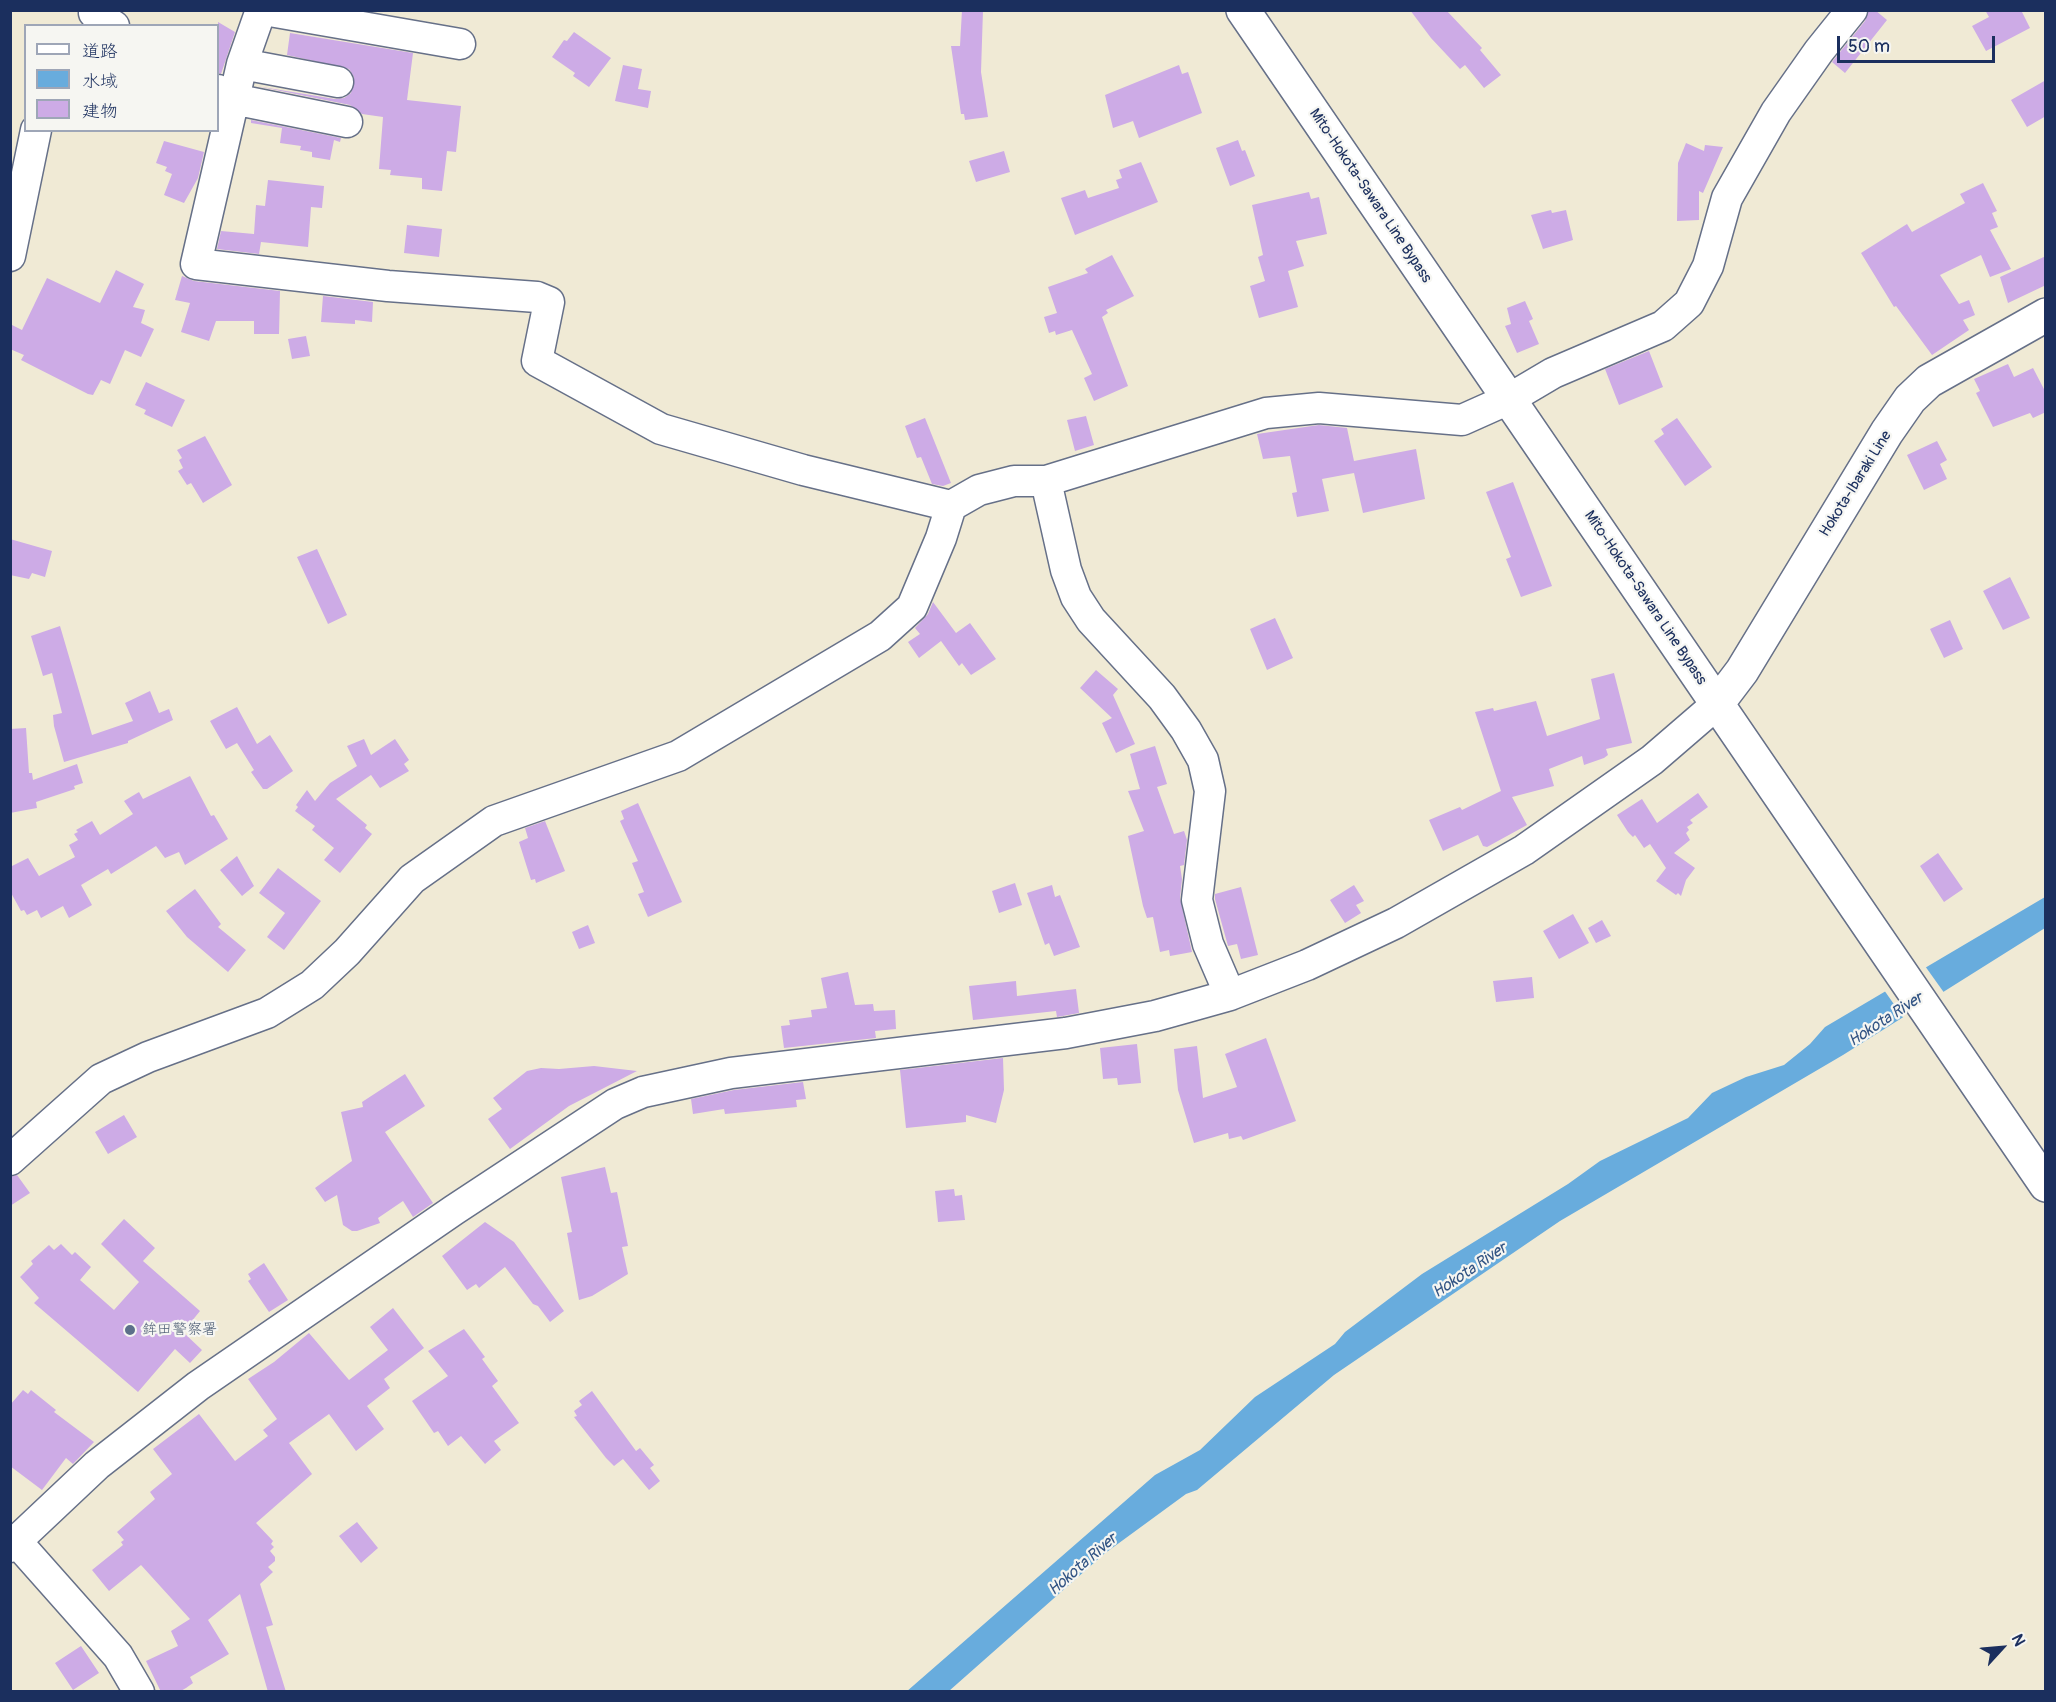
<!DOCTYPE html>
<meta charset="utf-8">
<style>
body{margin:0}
#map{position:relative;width:2056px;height:1702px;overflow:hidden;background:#f0ead5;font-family:Pangolin,"Klee One",sans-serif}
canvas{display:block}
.frame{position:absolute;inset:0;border:12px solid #1b2f5e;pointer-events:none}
.legend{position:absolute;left:24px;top:24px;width:195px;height:108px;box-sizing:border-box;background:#f6f6f2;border:2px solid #9ea6b7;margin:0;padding:8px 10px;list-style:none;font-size:18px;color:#1b2f5e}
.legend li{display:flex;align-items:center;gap:12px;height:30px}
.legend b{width:30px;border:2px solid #9ea6b7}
.north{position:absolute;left:1972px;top:1618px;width:60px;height:60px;-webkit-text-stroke:4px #f6f6f2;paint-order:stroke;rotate:64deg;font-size:16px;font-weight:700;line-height:24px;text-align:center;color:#1b2f5e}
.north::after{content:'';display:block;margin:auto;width:21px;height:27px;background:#1b2f5e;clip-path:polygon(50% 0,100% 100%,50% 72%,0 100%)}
.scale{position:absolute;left:1837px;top:36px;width:158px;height:27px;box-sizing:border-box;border:3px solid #1b2f5e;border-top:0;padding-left:8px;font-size:18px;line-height:21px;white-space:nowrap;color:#1b2f5e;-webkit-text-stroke:4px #f6f6f2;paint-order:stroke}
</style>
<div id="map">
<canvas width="2056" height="1702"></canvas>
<div class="frame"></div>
<ul class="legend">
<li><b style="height:8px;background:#fff"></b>道路</li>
<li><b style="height:16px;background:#68acdd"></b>水域</li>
<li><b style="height:16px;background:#cdabe6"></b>建物</li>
</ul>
<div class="north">N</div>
<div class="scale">50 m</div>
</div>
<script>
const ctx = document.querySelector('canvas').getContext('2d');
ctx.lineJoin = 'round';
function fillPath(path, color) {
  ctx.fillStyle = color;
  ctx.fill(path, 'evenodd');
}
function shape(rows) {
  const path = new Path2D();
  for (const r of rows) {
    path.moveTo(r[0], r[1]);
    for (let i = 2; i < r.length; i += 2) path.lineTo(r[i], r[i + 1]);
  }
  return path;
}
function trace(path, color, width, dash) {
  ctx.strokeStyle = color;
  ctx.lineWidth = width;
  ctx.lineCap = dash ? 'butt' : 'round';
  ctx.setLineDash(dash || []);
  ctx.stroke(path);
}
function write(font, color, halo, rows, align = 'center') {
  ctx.font = font + ' Pangolin,"Klee One",sans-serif';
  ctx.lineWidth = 4.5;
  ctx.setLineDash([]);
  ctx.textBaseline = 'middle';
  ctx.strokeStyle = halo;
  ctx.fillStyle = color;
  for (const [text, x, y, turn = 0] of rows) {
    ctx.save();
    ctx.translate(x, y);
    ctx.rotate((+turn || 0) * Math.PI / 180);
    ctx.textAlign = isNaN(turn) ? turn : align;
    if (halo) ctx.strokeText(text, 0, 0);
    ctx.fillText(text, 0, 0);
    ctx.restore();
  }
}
const water = shape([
 [2045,897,2045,928,1843,1055,1560,1221,1334,1375,1197,1490,1186,1494,1104,1554,949,1691,906,1692,1155,1475,1200,1450,1255,1397,1335,1344,1345,1332,1422,1274,1568,1184,1600,1161,1688,1118,1712,1093,1746,1077,1784,1065,1810,1044,1825,1027]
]);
const pier = shape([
 [1925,966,1945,994,1905,1020,1884,990]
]);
const building = shape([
 [962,10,983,10,981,72,988,117,965,120,964,114,961,114,951,46,960,46],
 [1410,10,1446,10,1482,48,1480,50,1501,75,1484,88,1465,65,1460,69,1431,38],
 [1869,10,1875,10,1887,20,1845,73,1832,62,1865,21],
 [1985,10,2021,10,2030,28,1986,51,1972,26,1989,17],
 [218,22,235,32,221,74,218,73],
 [574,32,611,58,589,87,573,76,575,73,552,57,564,40,567,41],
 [290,33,413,53,407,100,461,106,456,152,447,151,442,191,422,189,422,178,390,175,391,170,379,169,383,117,362,114,350,105,256,86,335,99,344,98,351,93,354,77,349,69,287,55],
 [623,65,642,69,638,89,651,91,648,108,615,101],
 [1179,65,1182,74,1188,72,1202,113,1139,138,1133,121,1113,128,1105,95],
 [2046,80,2046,116,2027,127,2011,100],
 [251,120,341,138,340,142,334,140,330,160,312,157,312,152,300,150,301,146,280,143,282,128,251,123],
 [1238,140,1242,151,1245,150,1255,176,1230,186,1216,148],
 [164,141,204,152,198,178,184,203,164,195,172,174,165,171,167,167,156,163],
 [1686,143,1704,151,1705,145,1723,147,1703,193,1699,191,1699,220,1677,221,1678,163],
 [1004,151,1010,172,976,182,969,161],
 [1141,162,1158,202,1075,235,1061,198,1085,190,1088,198,1119,188,1116,180,1122,178,1119,170],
 [268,180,324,186,322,208,311,207,308,247,261,242,259,254,217,249,221,231,254,234,256,205,265,206],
 [1983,183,1997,211,1992,213,1998,227,1990,230,2011,269,1990,277,1981,255,1940,275,1959,304,1969,300,1975,315,1963,320,1969,330,1932,355,1896,306,1894,307,1861,253,1907,224,1912,232,1965,203,1960,194],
 [1309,192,1311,199,1319,197,1327,234,1296,241,1304,266,1288,271,1298,307,1259,318,1250,286,1265,281,1258,257,1263,255,1252,205],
 [1551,210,1552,213,1566,210,1573,240,1543,249,1531,215],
 [407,225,442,229,439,257,404,253],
 [1112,255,1134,296,1106,310,1108,313,1102,317,1128,386,1094,401,1084,378,1092,374,1072,330,1056,335,1055,331,1049,333,1044,317,1057,313,1048,287,1088,273,1085,269],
 [2046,256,2046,285,2008,303,2000,277],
 [116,270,144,284,133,307,145,310,141,323,154,329,141,357,125,350,110,384,101,380,93,395,88,394,21,360,24,355,10,349,10,324,22,330,47,278,100,303],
 [182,276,194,281,280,291,279,334,254,334,254,321,216,321,209,341,181,332,190,303,175,300],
 [323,296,373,302,372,322,355,320,355,324,321,322],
 [1525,301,1533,319,1529,321,1539,344,1517,353,1505,326,1511,324,1507,308],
 [306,336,310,356,292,359,288,339],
 [1649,351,1663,387,1619,405,1605,369],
 [2008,364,2014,377,2033,368,2046,393,2046,412,2033,418,2030,413,1993,427,1976,393,1980,391,1974,379],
 [146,382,185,400,172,427,144,414,146,410,135,405],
 [1086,416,1094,445,1075,451,1067,420],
 [925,418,951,483,943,486,932,484,921,457,917,458,905,426],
 [1677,418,1712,467,1685,486,1654,441,1664,434,1661,429],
 [1319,425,1347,428,1354,461,1416,449,1425,499,1363,513,1354,473,1322,479,1329,511,1297,517,1292,493,1297,492,1290,456,1263,459,1257,434],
 [205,436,232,485,203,503,191,483,187,485,178,471,183,468,179,460,182,458,177,450],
 [1937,441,1947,460,1940,464,1947,479,1924,490,1907,455],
 [1513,482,1552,586,1521,597,1506,559,1511,557,1486,492],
 [10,539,52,551,45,577,32,573,29,579,10,575],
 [317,549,347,615,328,624,297,557],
 [2010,577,2030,618,2003,630,1983,591],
 [933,602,956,633,970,623,996,659,971,675,962,663,959,666,941,641,919,658,908,642,920,634,915,628,928,614],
 [1275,618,1293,658,1267,670,1250,629],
 [1950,620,1963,649,1944,658,1930,629],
 [60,626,92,735,133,721,125,703,150,691,159,713,169,709,173,720,128,741,128,743,64,762,54,726,53,715,62,713,52,673,43,676,31,636],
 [1096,670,1118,689,1113,695,1135,744,1116,753,1102,723,1112,718,1080,688],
 [1614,673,1632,743,1606,749,1608,755,1604,758,1584,765,1582,756,1549,769,1554,786,1512,797,1527,825,1487,847,1483,846,1478,835,1443,851,1429,820,1460,807,1462,810,1501,791,1475,712,1493,708,1494,711,1536,701,1547,736,1600,719,1591,679],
 [237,707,257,744,270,735,293,771,267,789,263,789,251,772,254,770,237,743,226,749,210,721],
 [26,728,29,773,32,773,33,780,77,764,83,783,74,786,75,789,36,802,37,808,10,813,10,729],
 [364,739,371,755,395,739,409,760,404,764,409,771,380,788,371,775,336,799,367,825,365,828,372,834,340,873,324,860,334,848,312,830,315,826,295,811,298,807,296,805,307,790,315,801,330,783,357,766,347,746],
 [1155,746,1167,784,1157,787,1174,834,1184,831,1187,840,1184,865,1180,866,1182,879,1180,898,1192,952,1170,956,1169,950,1160,952,1153,917,1147,918,1143,906,1128,836,1144,831,1128,791,1140,789,1130,754],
 [190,776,211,816,214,815,228,839,185,865,179,852,165,858,156,846,111,874,108,869,81,885,92,905,69,918,63,906,41,918,37,910,27,915,24,910,21,911,10,891,10,867,28,858,39,876,75,857,69,845,78,840,74,834,78,832,76,830,92,821,100,835,133,814,124,801,139,792,143,799],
 [1698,793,1708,807,1690,820,1693,823,1687,827,1689,830,1686,833,1690,840,1674,853,1695,868,1686,880,1681,896,1678,893,1676,895,1656,881,1666,868,1650,844,1644,848,1635,835,1633,837,1628,832,1617,815,1642,799,1657,823],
 [638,803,682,902,648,917,638,894,644,892,632,863,638,861,620,821,624,819,621,811],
 [545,821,565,871,536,883,535,879,531,880,519,842,528,838,525,828],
 [1938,853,1963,889,1944,902,1920,866],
 [237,856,254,886,242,896,220,870],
 [278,868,321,901,284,950,267,937,285,913,259,893],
 [1015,883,1022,905,999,913,992,891],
 [1052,885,1055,897,1060,895,1080,947,1054,956,1049,943,1045,945,1027,893],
 [1354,885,1364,901,1356,905,1361,913,1345,923,1330,900],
 [1241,887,1258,955,1241,959,1237,944,1228,946,1215,899,1215,894],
 [195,889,221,924,218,927,246,950,228,972,187,937,166,911],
 [1573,914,1589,943,1559,959,1543,931],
 [1602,920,1611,936,1596,943,1588,928],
 [588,925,595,943,579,949,572,932],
 [848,972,855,1005,873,1004,874,1011,895,1010,896,1029,875,1031,876,1038,784,1048,781,1026,790,1025,789,1020,812,1017,811,1010,827,1008,821,978],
 [1532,977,1534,998,1496,1002,1493,981],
 [1016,981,1017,996,1076,989,1079,1013,1057,1017,1056,1011,973,1020,969,986],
 [1266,1038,1296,1121,1243,1140,1241,1136,1229,1139,1228,1133,1194,1143,1178,1090,1174,1049,1197,1046,1203,1098,1237,1087,1225,1054],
 [1137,1044,1141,1083,1118,1085,1117,1078,1103,1079,1100,1048],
 [1003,1058,1004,1090,996,1123,966,1115,966,1122,906,1128,900,1070],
 [594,1066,637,1071,569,1106,510,1149,488,1119,502,1109,493,1098,527,1071,541,1068,559,1069],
 [405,1074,425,1106,385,1132,433,1203,413,1217,403,1201,378,1218,380,1223,357,1231,352,1231,343,1225,337,1195,325,1202,315,1188,352,1161,341,1112,363,1107,362,1102],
 [803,1082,806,1099,796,1100,797,1107,725,1114,724,1109,693,1114,691,1099,734,1090],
 [124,1115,137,1137,108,1154,95,1132],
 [605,1167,611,1193,617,1192,628,1246,622,1247,628,1274,592,1296,579,1300,567,1233,572,1232,561,1177],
 [17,1175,30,1193,10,1206,10,1177],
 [954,1189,955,1196,962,1195,965,1220,938,1222,935,1191],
 [124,1219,155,1248,143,1261,200,1311,183,1332,202,1350,190,1363,175,1349,138,1392,34,1303,39,1298,20,1277,33,1264,31,1261,49,1245,54,1250,61,1244,72,1255,75,1252,91,1267,80,1280,114,1310,139,1282,101,1244],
 [485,1222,514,1242,564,1311,550,1322,538,1306,533,1304,505,1267,479,1288,476,1284,467,1290,442,1256],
 [264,1263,288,1300,269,1312,248,1281,251,1279,248,1274],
 [393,1308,424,1348,384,1379,390,1388,367,1406,384,1429,356,1451,329,1414,289,1443,312,1474,256,1523,273,1541,271,1544,274,1547,270,1551,275,1557,275,1561,268,1567,273,1572,260,1584,273,1625,266,1627,286,1692,268,1692,240,1594,208,1620,229,1654,190,1677,193,1683,186,1688,179,1692,161,1692,146,1661,178,1646,171,1631,190,1619,141,1565,109,1591,92,1570,123,1545,121,1542,124,1540,117,1532,155,1499,150,1492,172,1474,153,1449,199,1414,235,1461,268,1436,263,1430,277,1419,248,1379,274,1362,309,1333,349,1380,388,1350,370,1327],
 [464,1329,485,1357,482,1359,498,1381,492,1386,519,1423,494,1441,501,1450,485,1464,461,1436,448,1446,438,1431,434,1433,412,1401,448,1376,428,1351],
 [23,1390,28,1394,31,1390,56,1410,54,1412,94,1442,73,1464,66,1458,42,1490,10,1466,10,1405],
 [592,1391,636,1451,640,1448,654,1465,650,1468,660,1481,649,1490,623,1459,614,1466,606,1458,574,1417,577,1416,574,1411,582,1405,579,1401],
 [357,1522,378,1548,361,1563,339,1536],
 [81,1646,99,1673,73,1690,55,1663]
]);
const minor = shape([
 [261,10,242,64,196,264,388,286,537,297,549,302,537,361,661,429,803,470,951,506],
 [264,10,460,44],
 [94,13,114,26],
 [242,64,338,82],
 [218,90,233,99,347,122],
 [10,256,36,130],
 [1046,481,1066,570,1076,597,1091,620,1162,697,1186,730,1203,760,1210,791,1197,900,1208,944,1230,995],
 [10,1160,101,1079,148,1057,267,1013,312,985,347,952,412,879,494,821,678,756,880,636,912,607,941,538,951,506,979,490,1014,481,1046,481,1266,413,1319,408,1462,420,1509,399,1553,373,1663,326,1689,303,1708,266,1727,198,1776,112,1819,51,1852,10],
 [16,1541,118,1656,139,1692],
 [10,1547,97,1465,198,1386,454,1210,615,1104,643,1092,731,1073,1066,1033,1155,1016,1230,995,1307,965,1396,923,1524,850,1652,760,1717,704]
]);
const major = shape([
 [1243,10,2046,1185],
 [1717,704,1742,671,1887,432,1910,399,1929,381,2046,315]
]);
const markers = [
 [130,1330,6,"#5c6f8a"]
];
const streetNames = [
 ["Mito-Hokota-Sawara Line Bypass",1370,196,56],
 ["Hokota-Ibaraki Line",1856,484,-58],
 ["Mito-Hokota-Sawara Line Bypass",1645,598,56]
];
const serviceNames = [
 ["鉾田警察署",142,1330]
];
const waterNames = [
 ["Hokota River",1886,1020,-33],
 ["Hokota River",1470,1271,-34],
 ["Hokota River",1083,1565,-41]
];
fillPath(water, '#68acdd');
fillPath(pier, '#f0ead5');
fillPath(building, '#cdabe6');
trace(minor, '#667088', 33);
trace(major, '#667088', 36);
trace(minor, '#fff', 30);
trace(major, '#fff', 33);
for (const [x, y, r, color] of markers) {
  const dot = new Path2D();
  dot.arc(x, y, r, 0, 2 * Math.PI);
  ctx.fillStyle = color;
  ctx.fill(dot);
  trace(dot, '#f6f6f2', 2);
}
write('15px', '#1b2f5e', '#f6f6f2', streetNames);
write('15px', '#4e5e75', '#f6f6f2', serviceNames, 'left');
write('italic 16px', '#325484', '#f6f6f2', waterNames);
</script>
